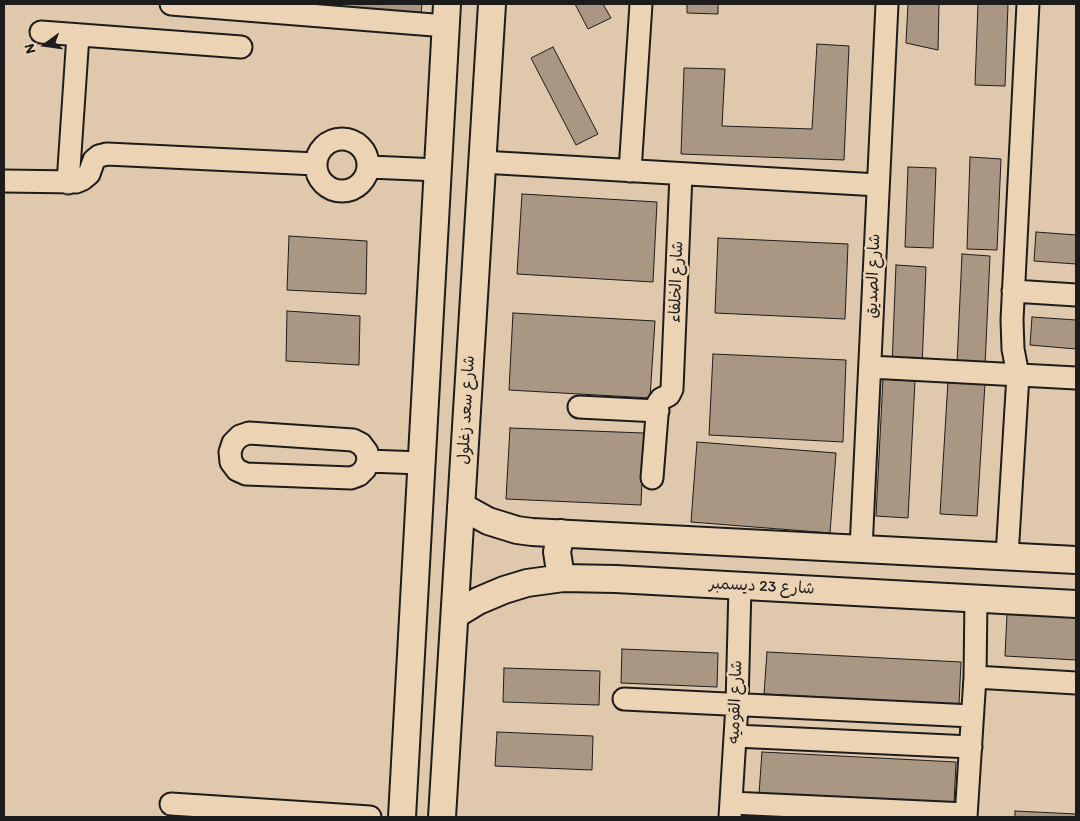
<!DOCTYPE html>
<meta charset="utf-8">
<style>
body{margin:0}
#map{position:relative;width:1080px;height:821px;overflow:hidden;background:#dfc8ab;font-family:Itim,sans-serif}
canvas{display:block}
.frame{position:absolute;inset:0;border:5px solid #1c1c1c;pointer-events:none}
.north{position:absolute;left:20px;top:20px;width:50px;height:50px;-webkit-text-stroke:4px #ecd3b4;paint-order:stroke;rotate:256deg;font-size:14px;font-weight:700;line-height:20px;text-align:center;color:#1c1c1c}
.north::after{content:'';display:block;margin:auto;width:18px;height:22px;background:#1c1c1c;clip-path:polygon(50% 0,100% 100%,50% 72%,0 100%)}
</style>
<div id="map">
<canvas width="1080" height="821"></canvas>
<div class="frame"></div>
<div class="north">N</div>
</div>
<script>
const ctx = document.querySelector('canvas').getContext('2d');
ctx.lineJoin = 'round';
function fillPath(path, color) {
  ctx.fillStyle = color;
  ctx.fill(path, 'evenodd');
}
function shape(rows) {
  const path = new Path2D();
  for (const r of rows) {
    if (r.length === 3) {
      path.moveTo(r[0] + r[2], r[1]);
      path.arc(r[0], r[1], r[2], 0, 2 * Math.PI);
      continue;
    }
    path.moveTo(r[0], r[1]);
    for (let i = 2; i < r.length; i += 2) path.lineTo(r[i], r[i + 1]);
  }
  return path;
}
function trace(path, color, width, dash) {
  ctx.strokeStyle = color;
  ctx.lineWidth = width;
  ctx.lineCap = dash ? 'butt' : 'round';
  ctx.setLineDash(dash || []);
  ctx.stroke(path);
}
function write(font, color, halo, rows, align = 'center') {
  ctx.font = font + ' Itim,"Playpen Sans Arabic",sans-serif';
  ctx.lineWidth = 5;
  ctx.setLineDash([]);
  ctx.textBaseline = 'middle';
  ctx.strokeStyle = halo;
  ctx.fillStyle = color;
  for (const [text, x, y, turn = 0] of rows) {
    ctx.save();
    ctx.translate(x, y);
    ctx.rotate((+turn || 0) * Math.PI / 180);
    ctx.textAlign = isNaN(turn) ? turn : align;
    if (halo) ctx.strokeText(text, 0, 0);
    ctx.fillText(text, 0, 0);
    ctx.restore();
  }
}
const building = shape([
 [304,4,422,4,421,14,304,4],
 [575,4,603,4,611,18,588,29,575,4],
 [687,4,718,4,718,14,687,13,687,4],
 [908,4,939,4,938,50,906,43,908,4],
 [978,4,1008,4,1005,86,975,85,978,4],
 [817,44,849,46,844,160,681,154,684,68,725,69,722,126,812,129,817,44],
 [553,47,598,134,576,145,531,58,553,47],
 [970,157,1001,159,997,250,967,249,970,157],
 [908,167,936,168,933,248,905,247,908,167],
 [522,194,657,202,653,282,517,274,522,194],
 [1036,232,1076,235,1076,264,1034,261,1036,232],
 [289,236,367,241,366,294,287,290,289,236],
 [718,238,848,244,845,319,715,313,718,238],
 [962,254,990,256,985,365,957,364,962,254],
 [896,265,926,267,922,367,892,366,896,265],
 [287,311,360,316,359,365,286,361,287,311],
 [513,313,655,321,650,398,509,390,513,313],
 [1032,317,1076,320,1076,349,1030,345,1032,317],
 [713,354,846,360,843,442,709,435,713,354],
 [883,379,915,381,908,518,876,516,883,379],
 [948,381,985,383,977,516,940,514,948,381],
 [510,428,644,433,641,505,506,499,510,428],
 [697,442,836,453,830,533,691,522,697,442],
 [1007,614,1076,617,1076,660,1005,656,1007,614],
 [622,649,718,653,717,687,621,683,622,649],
 [767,652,961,662,959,705,764,694,767,652],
 [504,668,600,671,599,705,503,702,504,668],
 [497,732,593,736,592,770,495,766,497,732],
 [762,752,956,762,954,804,759,794,762,752],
 [1015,811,1076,814,1076,817,1015,817,1015,811]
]);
const minor = shape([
 [171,4,446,26],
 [41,32,241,47],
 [342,165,26],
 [482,162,878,185],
 [369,167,439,170],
 [630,171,641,4],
 [4,181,76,182,83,179,89,174,94,160,99,156,107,154,316,164],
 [68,183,78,35],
 [1013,291,1076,295],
 [870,367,1076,378],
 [579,407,658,411],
 [249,433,353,440,361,444,367,452,368,461,365,469,359,475,351,478,246,474,237,470,231,462,230,452,233,443,240,436,249,433],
 [368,461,421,463],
 [652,478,658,403,661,399,669,395,672,389,681,174],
 [861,549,887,4],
 [1007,556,1018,375,1013,349,1012,320,1028,4],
 [975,677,1076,683],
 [624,699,972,716],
 [735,736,971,747],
 [731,803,966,814],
 [171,804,370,817],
 [730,817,737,705,740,586],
 [966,817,975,677,976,599]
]);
const major = shape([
 [461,506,488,521,517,530,532,532,1076,560],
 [561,533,557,552,560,571,563,578],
 [455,615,478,601,504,590,527,583,563,578,616,579,1076,604],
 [402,817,447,4],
 [442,817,492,4]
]);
const streetNames = [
 ["شارع الصديق",874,276,-88],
 ["شارع الخلفاء",677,282,-88],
 ["شارع سعد زغلول",467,410,-87],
 ["شارع 23 ديسمبر",762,587,3],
 ["شارع القوميه",736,702,-88]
];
fillPath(building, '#a99783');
trace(building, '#1c1c1c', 1);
trace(minor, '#1c1c1c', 25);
trace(major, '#1c1c1c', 30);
trace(minor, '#ecd3b4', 21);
trace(major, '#ecd3b4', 26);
write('16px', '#1c1c1c', '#ecd3b4', streetNames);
</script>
